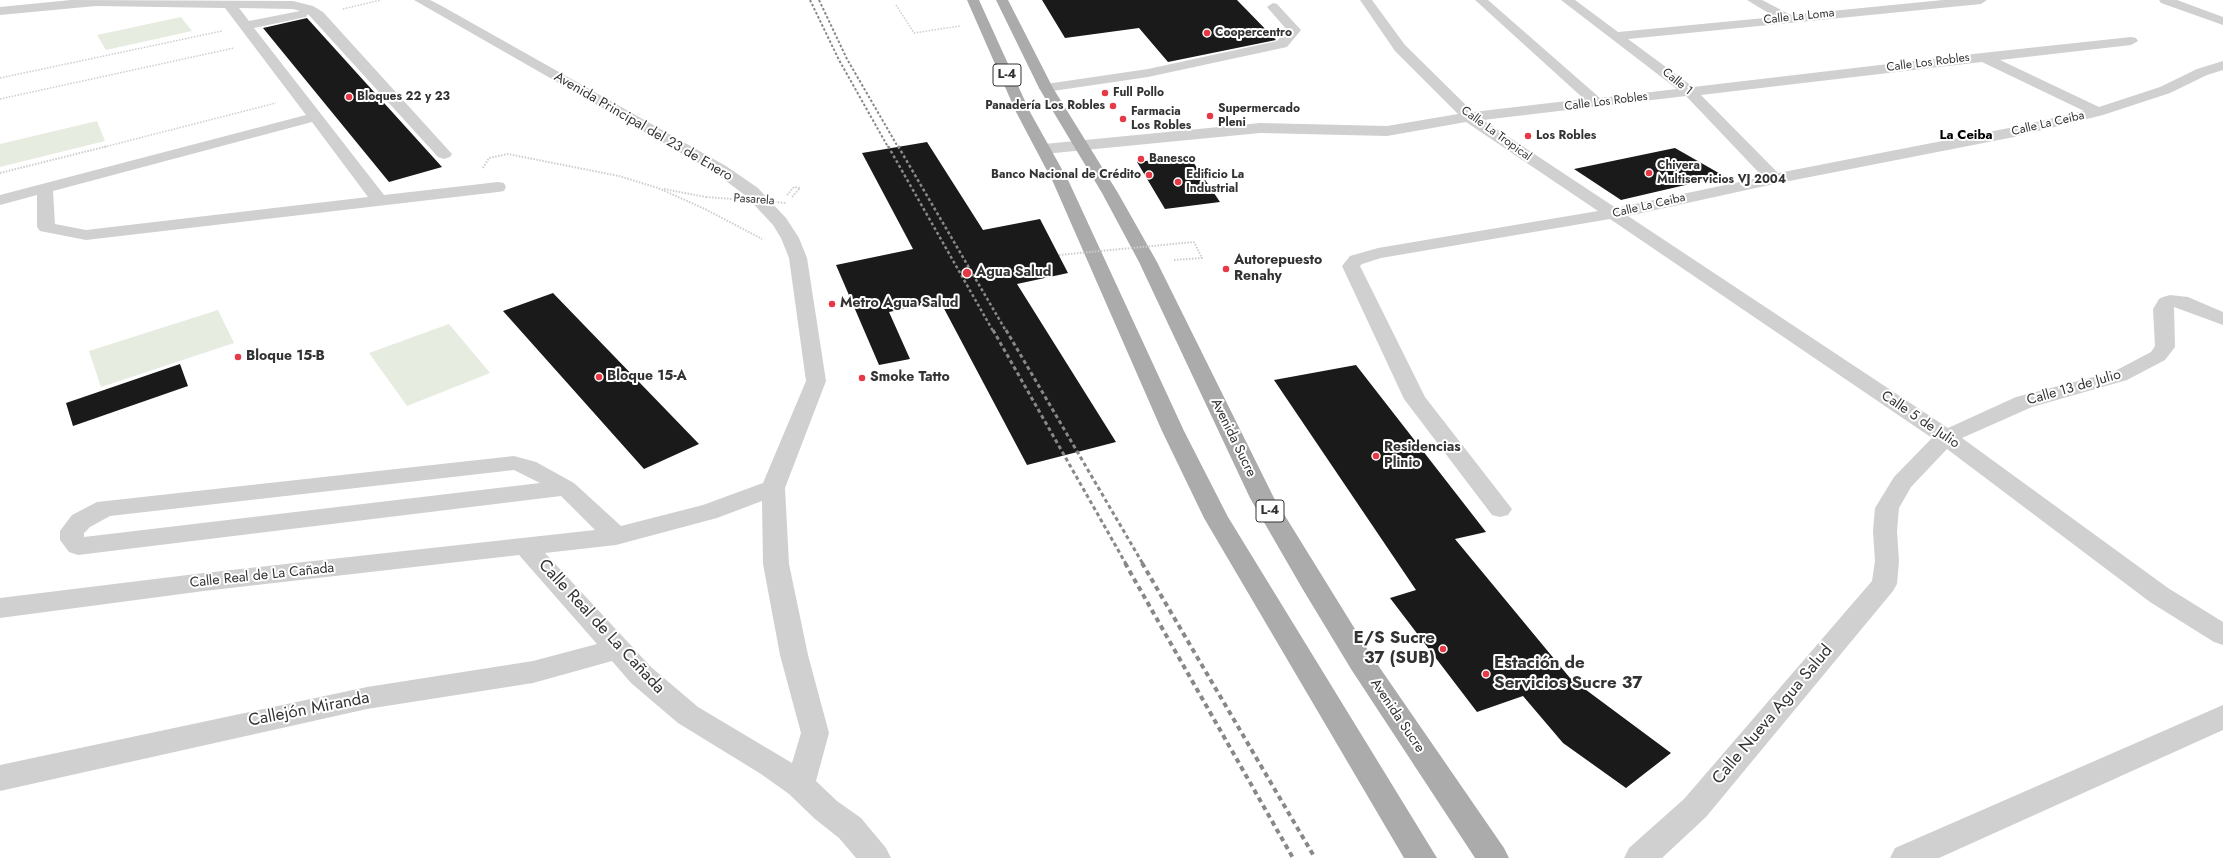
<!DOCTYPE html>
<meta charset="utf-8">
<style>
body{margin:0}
canvas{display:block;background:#fff}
</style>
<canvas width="2223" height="858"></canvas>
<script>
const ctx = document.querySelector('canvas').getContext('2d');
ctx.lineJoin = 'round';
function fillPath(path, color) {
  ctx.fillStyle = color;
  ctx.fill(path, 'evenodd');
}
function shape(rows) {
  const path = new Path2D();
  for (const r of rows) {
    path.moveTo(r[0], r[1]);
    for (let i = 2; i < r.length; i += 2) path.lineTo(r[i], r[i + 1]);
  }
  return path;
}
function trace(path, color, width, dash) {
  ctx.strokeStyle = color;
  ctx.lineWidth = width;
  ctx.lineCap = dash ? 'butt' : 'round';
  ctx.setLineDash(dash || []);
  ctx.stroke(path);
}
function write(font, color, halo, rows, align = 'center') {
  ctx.font = font + ' Jost,sans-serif';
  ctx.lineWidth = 4;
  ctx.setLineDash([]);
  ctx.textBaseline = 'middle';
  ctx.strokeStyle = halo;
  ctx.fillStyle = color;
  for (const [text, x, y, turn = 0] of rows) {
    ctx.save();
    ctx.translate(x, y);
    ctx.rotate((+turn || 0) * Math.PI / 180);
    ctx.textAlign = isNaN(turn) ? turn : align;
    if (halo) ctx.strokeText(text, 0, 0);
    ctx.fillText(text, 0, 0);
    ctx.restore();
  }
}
const green = shape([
 [181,17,192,31,106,50,97,35],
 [97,121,105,141,0,167,0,144],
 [218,310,234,343,101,387,89,351],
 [449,324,490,373,407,406,369,353]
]);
const building = shape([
 [1042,0,1237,0,1276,40,1168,62,1139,28,1065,38],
 [307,18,442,167,389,182,263,28],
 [927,142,983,230,1040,219,1068,273,1017,284,1116,442,1027,465,940,301,889,312,910,359,879,365,836,265,913,249,862,153],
 [1675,148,1724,176,1621,200,1574,169],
 [1189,156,1220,202,1165,209,1137,162],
 [553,293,699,444,644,469,503,311],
 [180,364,188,386,73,426,66,403],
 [1356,365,1486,532,1455,539,1570,678,1671,753,1626,788,1563,743,1523,696,1477,712,1390,598,1416,590,1274,380]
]);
const pathFar1 = shape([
 [896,5,914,33,960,26],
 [343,9,381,0],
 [0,78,222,31],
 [0,99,234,48],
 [104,147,276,103]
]);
const path = shape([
 [483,168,489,158,508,154,619,176,658,188,705,209,762,239],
 [0,173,108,146],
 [664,189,706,197],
 [787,195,794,187,800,188,791,198],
 [1174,260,1202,258,1194,242]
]);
const minor = shape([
 [71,0,293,1,313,6,323,12,452,154,450,157,444,159,438,157,308,14,306,17,254,28,384,195,498,182,504,183,506,187,504,191,498,192,86,240,40,231,37,227,37,195,0,205,0,195,306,115,225,8,96,6,0,15,0,7,71,0],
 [239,8,293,9,300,11,249,21,239,8],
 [312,122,368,197,86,230,55,224,53,191,312,122],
 [414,0,430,0,440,5,726,166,758,188,786,218,799,238,807,258,826,381,785,488,789,564,808,655,829,733,816,781,837,801,861,818,886,848,891,858,856,858,839,838,815,819,789,794,761,774,678,723,631,683,612,661,533,683,367,709,0,791,0,765,367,687,533,661,597,644,519,555,204,591,0,618,0,598,204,573,595,530,561,496,78,555,69,552,60,540,60,531,72,515,97,502,514,456,536,462,574,483,621,526,703,505,763,483,806,381,789,258,781,238,773,225,746,196,714,172,414,0],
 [514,470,540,483,84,537,84,533,90,527,110,516,514,470],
 [762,501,763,564,780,655,801,733,792,763,698,707,651,667,545,553,616,545,717,518,762,501],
 [1360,0,1372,0,1405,45,1473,112,1584,99,1475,0,1488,0,1600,98,1677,89,1561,0,1575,0,1618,32,1775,17,1747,0,1762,0,1791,15,1943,0,1987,0,1981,4,1628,39,1693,87,1982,53,2131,37,2136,38,2138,41,2131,45,2000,60,2099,107,2160,87,2197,69,2223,61,2223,70,2207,75,2170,93,2103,115,2014,137,1774,184,1628,216,1948,428,2016,397,2113,372,2151,352,2155,346,2153,309,2159,299,2163,297,2170,295,2188,297,2223,312,2223,325,2174,307,2175,347,2165,360,2127,380,2032,407,1962,438,2168,588,2223,622,2223,645,2214,642,2150,602,1947,449,1911,487,1899,508,1897,531,1899,561,1897,584,1893,591,1706,817,1662,858,1624,858,1629,848,1684,799,1872,581,1875,561,1873,531,1875,508,1894,477,1932,438,1610,219,1381,258,1362,264,1360,266,1425,397,1512,509,1508,515,1500,517,1492,515,1404,399,1342,266,1350,256,1378,248,1598,211,1466,122,1387,136,1260,133,1044,154,1038,152,1036,149,1038,146,1044,144,1260,123,1387,126,1458,114,1395,51,1360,0],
 [1982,62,2084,111,2014,127,1778,173,1701,95,1982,62],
 [1686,96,1763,177,1616,208,1483,120,1686,96],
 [2159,0,2177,0,2223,17,2223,25,2161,3,2159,0],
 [1273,3,1277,4,1301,30,1287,47,1148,77,1046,92,1039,88,1046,84,1148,69,1277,41,1287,30,1267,7,1273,3],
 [2223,705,2223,730,1939,858,1890,858,1895,848,2223,705]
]);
const major = shape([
 [967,0,979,0,1030,112,1069,182,1184,431,1228,517,1437,858,1404,858,1204,518,1162,431,1053,182,1016,112,967,0],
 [996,0,1008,0,1053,88,1118,193,1157,262,1274,498,1371,655,1504,848,1509,858,1475,858,1351,669,1302,588,1250,498,1139,262,1102,193,1039,88,996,0]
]);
const railFar3 = shape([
 [810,0,839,60,888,147],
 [819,0,847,59,898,147]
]);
const railFar2 = shape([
 [888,146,993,331],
 [898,146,1006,331]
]);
const railFar1 = shape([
 [993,330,1126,564],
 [1006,330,1143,564]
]);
const rail = shape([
 [1125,563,1293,858],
 [1142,563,1315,858]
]);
const pathBridge = shape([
 [706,197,787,203],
 [1059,255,1194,242]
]);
const markers = [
 [1207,33,4,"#e63946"],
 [1105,93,4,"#e63946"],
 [349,97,4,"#e63946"],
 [1113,106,4,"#e63946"],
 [1210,116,4,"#e63946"],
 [1123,119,4,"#e63946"],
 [1528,136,4,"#e63946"],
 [1141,159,4,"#e63946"],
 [1649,173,4,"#e63946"],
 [1149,175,4,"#e63946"],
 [1178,182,4,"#e63946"],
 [1226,269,4,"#e63946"],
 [967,273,5,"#e63946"],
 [832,304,4,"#e63946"],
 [238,357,4,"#e63946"],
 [599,377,4,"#e63946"],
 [862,378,4,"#e63946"],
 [1376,456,4,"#e63946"],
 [1443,649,4,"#e63946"],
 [1486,674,4,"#e63946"]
];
const farStreetnames = [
 ["Calle La Loma",1799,17,-6],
 ["Calle Los Robles",1928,63,-7],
 ["Calle 1",1677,82,39],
 ["Calle Los Robles",1606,102,-7],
 ["Calle La Ceiba",2048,124,-13],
 ["Calle La Tropical",1496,134,36],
 ["Pasarela",754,200,4],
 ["Calle La Ceiba",1649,206,-13]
];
const farPoinames = [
 ["Coopercentro",1215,33],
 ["Full Pollo",1113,93],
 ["Bloques 22 y 23",357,97],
 ["Panadería Los Robles",1105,106,"right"],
 ["Supermercado",1218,109],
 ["Pleni",1218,123],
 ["Farmacia",1131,112],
 ["Los Robles",1131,126],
 ["Los Robles",1536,136],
 ["Banesco",1149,159],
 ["Chivera",1657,166],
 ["Multiservicios VJ 2004",1657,180],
 ["Banco Nacional de Crédito",1141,175,"right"],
 ["Edificio La",1186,175],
 ["Industrial",1186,189]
];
const shields = [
 [1007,75,28],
 [1270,511,28]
];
const shieldNames = [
 ["L-4",1007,75],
 ["L-4",1270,511]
];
const farNeighbourhoodnames = [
 ["La Ceiba",1966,136]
];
const streetNames = [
 ["Avenida Principal del 23 de Enero",643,127,30],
 ["Calle 13 de Julio",2074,388,-16],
 ["Calle 5 de Julio",1920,420,34],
 ["Avenida Sucre",1233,438,64],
 ["Calle Real de La Cañada",262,576,-6],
 ["Avenida Sucre",1397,716,56]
];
const poiNames = [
 ["Autorepuesto",1234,261],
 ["Renahy",1234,277],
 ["Agua Salud",976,273],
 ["Metro Agua Salud",840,304],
 ["Bloque 15-B",246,357],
 ["Bloque 15-A",607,377],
 ["Smoke Tatto",870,378],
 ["Residencias",1384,448],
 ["Plinio",1384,464]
];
const nearStreetnames = [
 ["Calle Real de La Cañada",601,627,47],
 ["Callejón Miranda",309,710,-11],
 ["Calle Nueva Agua Salud",1773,715,-50]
];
const nearPoinames = [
 ["E/S Sucre",1435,639],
 ["37 (SUB)",1435,659],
 ["Estación de",1494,664,"left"],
 ["Servicios Sucre 37",1494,684,"left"]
];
fillPath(green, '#e6ecdf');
fillPath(building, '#1a1a1a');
trace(pathFar1, '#cdcdcd', 1.5, [1.5, 1.5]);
trace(path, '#cdcdcd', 2, [1.5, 1.5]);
fillPath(minor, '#d0d0d0');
fillPath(major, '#ababab');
trace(railFar3, '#888', 2, [2.5, 2]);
trace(railFar2, '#888', 2.5, [3, 2.5]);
trace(railFar1, '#888', 3, [4, 3]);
trace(rail, '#888', 4, [5, 4]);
trace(pathBridge, '#cdcdcd', 2, [1.5, 1.5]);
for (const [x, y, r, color] of markers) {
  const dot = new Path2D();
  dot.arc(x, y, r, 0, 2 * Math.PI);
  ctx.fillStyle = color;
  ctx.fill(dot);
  trace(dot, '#fff', 1.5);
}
write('12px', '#333', '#fff', farStreetnames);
write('bold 12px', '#333', '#fff', farPoinames, 'left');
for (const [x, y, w] of shields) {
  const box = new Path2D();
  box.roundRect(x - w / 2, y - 11, w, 22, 3);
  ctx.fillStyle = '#fff';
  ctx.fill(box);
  trace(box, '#333', 1);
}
write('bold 13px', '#333', null, shieldNames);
write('bold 13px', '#000', '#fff', farNeighbourhoodnames);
write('14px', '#333', '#fff', streetNames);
write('bold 14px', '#333', '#fff', poiNames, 'left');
write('17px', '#333', '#fff', nearStreetnames);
write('bold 17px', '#333', '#fff', nearPoinames, 'right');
</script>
